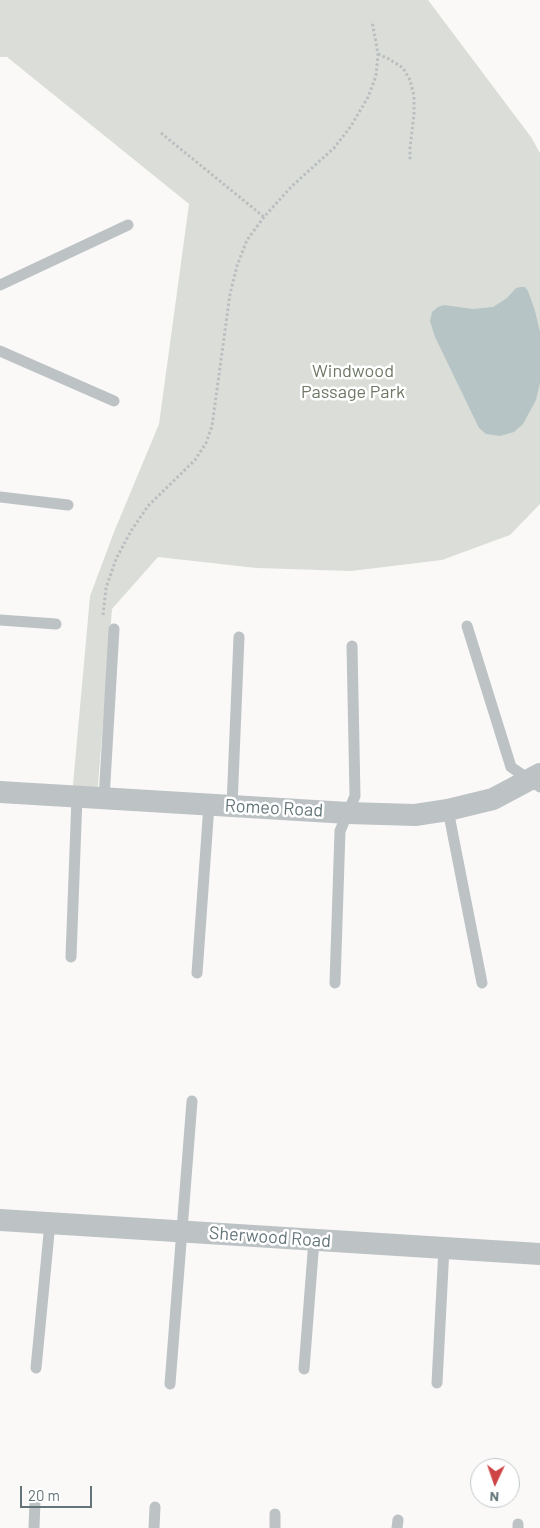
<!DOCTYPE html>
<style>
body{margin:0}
#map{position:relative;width:540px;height:1528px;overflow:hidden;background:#faf9f8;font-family:Barlow,sans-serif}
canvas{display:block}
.north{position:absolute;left:470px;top:1458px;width:50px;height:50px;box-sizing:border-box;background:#fff;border:1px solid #c1c8c9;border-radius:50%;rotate:183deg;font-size:14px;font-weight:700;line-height:20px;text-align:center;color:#647579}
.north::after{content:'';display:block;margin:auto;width:18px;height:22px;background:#ce4343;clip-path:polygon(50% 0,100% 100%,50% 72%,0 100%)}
.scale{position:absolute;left:20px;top:1486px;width:72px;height:22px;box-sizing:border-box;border:2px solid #647579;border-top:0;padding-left:6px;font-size:15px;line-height:18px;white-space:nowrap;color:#647579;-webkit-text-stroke:4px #fff;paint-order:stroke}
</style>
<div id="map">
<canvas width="540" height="1528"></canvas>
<div class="north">N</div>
<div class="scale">20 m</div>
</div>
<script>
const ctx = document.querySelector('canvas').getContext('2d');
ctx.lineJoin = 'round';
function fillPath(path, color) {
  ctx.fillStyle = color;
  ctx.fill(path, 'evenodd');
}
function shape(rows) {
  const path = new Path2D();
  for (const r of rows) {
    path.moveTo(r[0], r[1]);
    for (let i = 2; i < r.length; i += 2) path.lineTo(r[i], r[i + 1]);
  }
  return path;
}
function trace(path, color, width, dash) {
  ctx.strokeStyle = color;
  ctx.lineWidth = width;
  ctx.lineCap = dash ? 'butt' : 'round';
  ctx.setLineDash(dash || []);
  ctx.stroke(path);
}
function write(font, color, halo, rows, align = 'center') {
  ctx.font = font + ' Barlow,sans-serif';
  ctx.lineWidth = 5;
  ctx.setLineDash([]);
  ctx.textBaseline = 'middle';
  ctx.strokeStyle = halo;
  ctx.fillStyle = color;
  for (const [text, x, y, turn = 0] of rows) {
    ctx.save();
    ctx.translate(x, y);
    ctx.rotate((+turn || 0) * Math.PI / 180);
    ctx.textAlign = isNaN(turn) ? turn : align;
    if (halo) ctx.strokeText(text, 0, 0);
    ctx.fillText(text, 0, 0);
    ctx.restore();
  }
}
const green = shape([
 [0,0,428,0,531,137,540,153,540,504,510,535,442,560,351,571,256,568,158,557,112,609,97,798,72,796,90,596,114,532,159,424,189,204,7,57,0,57]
]);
const water = shape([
 [521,287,525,287,528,291,535,311,540,332,540,383,536,400,523,424,514,432,500,436,486,434,479,428,435,337,430,321,432,312,438,307,444,305,473,309,493,307,507,298,516,288]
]);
const path = shape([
 [378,54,389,59,403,68,410,80,414,96,414,114,410,148,410,161],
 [161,133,264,217],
 [103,615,106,588,116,559,131,531,148,506,195,460,206,443,212,426,230,294,237,266,247,240,264,217,292,186,334,148,351,126,368,97,376,76,378,54,372,21]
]);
const lane = shape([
 [0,285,128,225],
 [0,351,114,401],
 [0,497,68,505],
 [0,620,56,624],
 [467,626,511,767,540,787],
 [104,799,114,629],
 [232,806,239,637],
 [448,810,482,983],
 [71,957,77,797],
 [197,973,209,805],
 [335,983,340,831,355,796,352,646],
 [36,1368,50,1223],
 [304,1369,314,1240],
 [437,1383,444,1248],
 [170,1384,192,1101],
 [275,1514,275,1528],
 [34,1528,35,1501],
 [154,1528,155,1507],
 [397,1528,398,1520],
 [518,1528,518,1524]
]);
const street = shape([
 [0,792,348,813,415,815,448,810,493,799,540,774],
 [0,1220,540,1254]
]);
const parkNames = [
 ["Windwood",353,371],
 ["Passage Park",353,392]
];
const streetNames = [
 ["Romeo Road",274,808,3],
 ["Sherwood Road",270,1237,4]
];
fillPath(green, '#dbded8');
fillPath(water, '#b6c4c5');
trace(path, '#babec0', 3, [2.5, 2.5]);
trace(lane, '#bdc3c5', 11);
trace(street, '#bdc3c5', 22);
write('18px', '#6e7866', '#fff', parkNames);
write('18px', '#647579', '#fff', streetNames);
</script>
